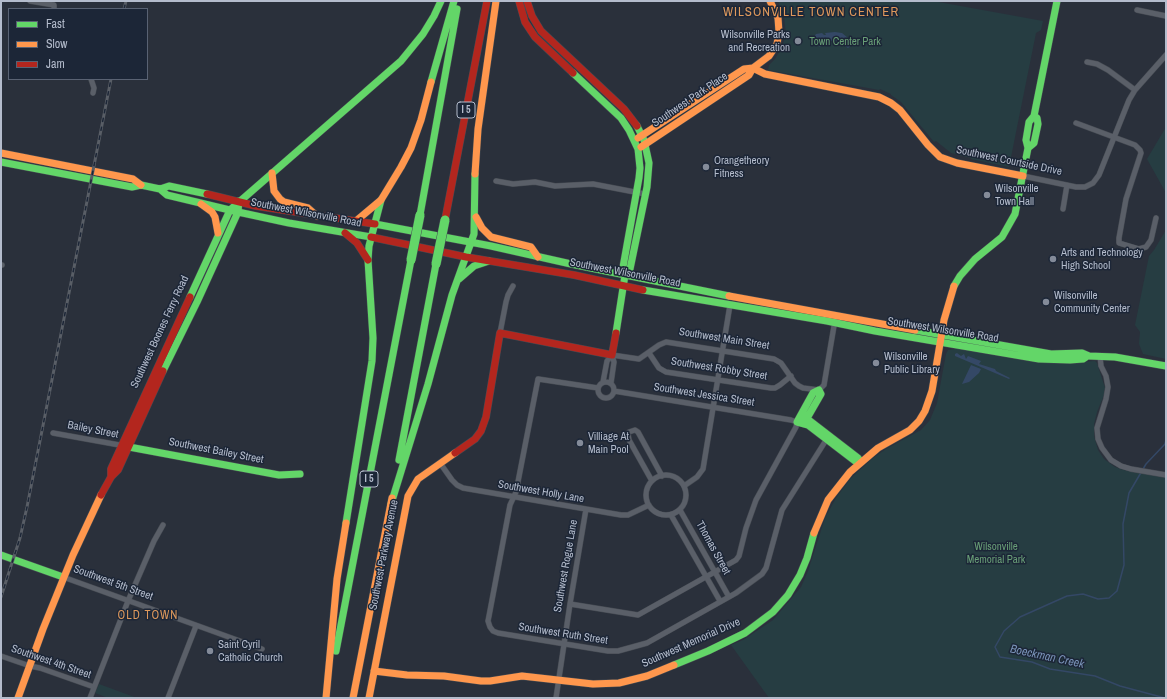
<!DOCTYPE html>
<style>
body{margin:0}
#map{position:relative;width:1167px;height:699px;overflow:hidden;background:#2a303b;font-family:"Archivo Narrow",sans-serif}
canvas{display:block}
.frame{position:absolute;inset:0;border:2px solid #b4bccc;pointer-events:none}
.legend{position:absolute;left:8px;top:8px;width:140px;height:72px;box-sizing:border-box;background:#1c2637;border:1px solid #596273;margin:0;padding:5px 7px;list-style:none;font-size:12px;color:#b4bccc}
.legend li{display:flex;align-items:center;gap:8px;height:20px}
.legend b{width:20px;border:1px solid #596273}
</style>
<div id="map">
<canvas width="1167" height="699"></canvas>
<div class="frame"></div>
<ul class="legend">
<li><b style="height:5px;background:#63d668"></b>Fast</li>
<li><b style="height:5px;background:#ff974d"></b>Slow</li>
<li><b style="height:5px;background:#b3261e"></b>Jam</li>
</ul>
</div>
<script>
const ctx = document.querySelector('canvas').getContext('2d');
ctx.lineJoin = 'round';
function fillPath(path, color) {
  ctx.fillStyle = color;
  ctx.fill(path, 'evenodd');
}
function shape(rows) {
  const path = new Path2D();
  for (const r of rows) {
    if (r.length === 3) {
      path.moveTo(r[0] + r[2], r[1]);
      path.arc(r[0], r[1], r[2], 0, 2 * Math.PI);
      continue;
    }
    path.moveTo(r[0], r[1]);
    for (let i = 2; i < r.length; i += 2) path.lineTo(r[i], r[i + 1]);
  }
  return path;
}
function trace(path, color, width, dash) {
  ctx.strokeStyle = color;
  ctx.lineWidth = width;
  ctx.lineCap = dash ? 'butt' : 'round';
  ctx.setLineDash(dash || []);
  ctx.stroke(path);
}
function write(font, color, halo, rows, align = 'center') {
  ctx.font = font + ' "Archivo Narrow",sans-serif';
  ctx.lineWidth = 3;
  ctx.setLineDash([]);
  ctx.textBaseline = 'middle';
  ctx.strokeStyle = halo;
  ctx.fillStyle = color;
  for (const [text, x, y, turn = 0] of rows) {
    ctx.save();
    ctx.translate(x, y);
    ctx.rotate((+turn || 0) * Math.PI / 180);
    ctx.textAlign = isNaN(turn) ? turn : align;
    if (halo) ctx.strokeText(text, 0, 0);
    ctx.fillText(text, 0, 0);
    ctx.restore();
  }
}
const green = shape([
 [778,1,933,1,1043,21,1041,30,1036,33,1009,167,971,159,971,158,951,153,936,141,934,142,901,102,891,95,891,94,880,89,879,90,768,70,769,65,775,59,782,47,786,34,784,17],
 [1166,127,1166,193,1147,159],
 [1166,230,1166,359,1143,354,1139,344,1140,332,1135,325,1149,256,1154,250],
 [955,349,971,349,1075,362,1095,361,1097,363,1105,388,1104,395,1097,412,1094,424,1094,436,1098,450,1104,459,1115,467,1124,470,1166,477,1166,698,769,698,731,645,743,640,773,620,801,587,808,571,825,518,836,498,851,478,873,458,886,449,921,430,930,420,937,403,946,354,948,350],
 [99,684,137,698,108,698,95,693]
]);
const water = shape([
 [835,32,842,33,854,43,848,48,837,41,827,41,827,43,820,47,814,42,813,38,816,34,822,33,824,35,826,35,825,33],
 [957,353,961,356,964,354,966,359,968,356,981,361,979,364,995,369,996,371,1010,378,1009,379,955,356,955,354],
 [971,365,981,369,979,373,969,382,962,384]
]);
const stream = shape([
 [1165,698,1120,686,1095,676,1050,669,1032,662,1000,657,995,647,1004,631,1020,617,1067,596,1083,594,1098,599,1109,598,1117,591,1124,565,1123,524,1129,493,1146,464,1165,444,1166,440]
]);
const street = shape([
 [30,1,54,5,54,9],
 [1137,10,1166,16],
 [1087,62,1097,64,1108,70,1135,90],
 [91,79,94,88,93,93],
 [1076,123,1135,145,1140,150,1141,153,1126,199,1119,238,1119,243,1139,249,1146,247,1151,240,1156,218],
 [1023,176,1076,187,1085,187,1093,183,1099,175,1129,100,1135,90,1166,55],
 [496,181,513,184,535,182,555,186,593,184,645,194],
 [1063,209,1067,185],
 [1,265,2,265],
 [500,333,506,302,508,295,513,286],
 [649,353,659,368,666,372,771,388,775,388,780,385,791,376],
 [612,355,639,359,659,345,666,342,774,359,781,363,795,383,799,386,803,388,819,390,824,385,835,320],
 [1100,356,1101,366,1106,376,1108,387,1106,399,1097,428,1098,439,1102,448,1111,460,1121,466,1131,469,1166,475],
 [606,390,8],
 [603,382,607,361,612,355],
 [611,383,614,362,612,355],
 [598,388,538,379,516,492,510,505,489,616,488,621,490,627,493,631,498,633,608,651,618,651,647,643,736,593,762,574,766,568,782,510,828,437],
 [53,433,125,446],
 [440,463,452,480,457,485,463,488,621,515,628,515,649,505],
 [666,495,20],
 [652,481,629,440,628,434,629,432,635,430,638,432,662,476],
 [684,486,697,477,703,469,730,305],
 [680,510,729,597],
 [671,515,720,601],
 [63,577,262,649],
 [570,604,638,615,736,560,739,556,746,528,756,500,796,427,797,422,791,420,614,391],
 [1,656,30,666,40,668,94,687],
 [90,698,128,601,154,541,163,525],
 [168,698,196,626],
 [556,698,570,604,586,509]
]);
const fast = shape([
 [573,73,621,118,629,130,638,149,640,168,639,178,623,267,625,275,616,333],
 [431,82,454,1],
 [1028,148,1034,143,1038,124,1037,118,1034,116],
 [1,162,132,187,141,185,160,189,169,186,207,194],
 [160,189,167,195,238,212,289,223,371,237],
 [420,215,457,9],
 [375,224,491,246,571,264,729,296],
 [625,275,630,269,647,187,649,163,644,140,637,126],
 [459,279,474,266,489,261],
 [954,286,960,276,975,259,1002,237,1015,214,1028,148,1026,140,1029,122,1034,116,1057,1],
 [643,290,827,321,875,331,1039,359,1070,360,1083,359,1086,357],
 [190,297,230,210,401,61,423,34,434,16,441,1],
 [915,330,1051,354,1082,353,1089,356,1115,357,1166,366],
 [163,371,197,302,238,212,239,201],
 [819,390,821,394,806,420,810,421,858,458,861,462,855,461,808,425,797,422,813,393,819,390],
 [129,447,279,475,300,474],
 [399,460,436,264],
 [391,504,428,384,452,295,474,234,475,174],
 [346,523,372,361,373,338,368,260,369,246,381,200],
 [1,555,63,577],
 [336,651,411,260],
 [674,665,708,651,745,633,773,612,788,595,800,575,807,558,814,533]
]);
const slow = shape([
 [753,68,765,74,879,97,891,103,900,110,928,145,940,157,957,163,1023,176],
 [638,138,744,69,753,68],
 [641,147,749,75,753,68,769,56,777,44,779,32,778,18,770,1],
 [1,153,133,179,141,185],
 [272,173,274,191,280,199,284,202,308,208,317,216],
 [475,174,478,129,496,1],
 [201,204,212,212,215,217,218,233],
 [476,217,482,228,491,237,531,247,538,257],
 [356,221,381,200,401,167,411,148,421,120,431,82],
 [729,296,915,330],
 [814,533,828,500,850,472,878,448,910,430,919,421,925,411,932,391,944,320,954,286],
 [374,671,407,675,444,676,481,681,490,681,522,676,593,684,619,683,647,676,674,665],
 [18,698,43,629,73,555,101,495],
 [326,698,337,579,346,523],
 [353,698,392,498],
 [369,698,408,496,418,479,455,453]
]);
const jam = shape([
 [519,1,525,22,535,37,573,73],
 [527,1,532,16,541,31,624,109,637,126],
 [207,194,256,206,375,224],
 [445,220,487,1],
 [345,233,357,243,368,260],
 [371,237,466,257,574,275,643,290],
 [455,453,475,439,481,431,486,417,500,333,612,355,616,333],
 [111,477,111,469,190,297],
 [101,495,111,477,118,470,163,371]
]);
const rail = shape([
 [124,9,126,1],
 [1,597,20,538,27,507,111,79]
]);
const fastBridge = shape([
 [411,260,420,215],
 [436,264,445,220]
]);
const markers = [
 [798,41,4,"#848b99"],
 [706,167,4,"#848b99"],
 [987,195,4,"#848b99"],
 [1053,259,4,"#848b99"],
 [1046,302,4,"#848b99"],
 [876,363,4,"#848b99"],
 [580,443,4,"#848b99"],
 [210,651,4,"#848b99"]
];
const shields = [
 [466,110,18],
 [369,479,18]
];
const shieldNames = [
 ["I 5",466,110],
 ["I 5",369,479]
];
const poiNames = [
 ["Wilsonville Parks",790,35,"right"],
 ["and Recreation",790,48,"right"],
 ["Orangetheory",714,161],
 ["Fitness",714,174],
 ["Wilsonville",995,189],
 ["Town Hall",995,202],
 ["Arts and Technology",1061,253],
 ["High School",1061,266],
 ["Wilsonville",1054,296],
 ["Community Center",1054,309],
 ["Wilsonville",884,357],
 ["Public Library",884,370],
 ["Villiage At",588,437],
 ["Main Pool",588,450],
 ["Saint Cyril",218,645],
 ["Catholic Church",218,658]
];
const parkNames = [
 ["Town Center Park",845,42],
 ["Wilsonville",996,547],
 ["Memorial Park",996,560]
];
const streetNames = [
 ["Southwest Park Place",690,100,-34],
 ["Southwest Courtside Drive",1009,161,12],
 ["Southwest Wilsonville Road",306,213,11],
 ["Southwest Wilsonville Road",625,273,11],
 ["Southwest Wilsonville Road",943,330,9],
 ["Southwest Boones Ferry Road",160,332,-65],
 ["Southwest Main Street",724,339,9],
 ["Southwest Robby Street",719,369,9],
 ["Southwest Jessica Street",704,395,9],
 ["Bailey Street",93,430,11],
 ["Southwest Bailey Street",216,451,11],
 ["Southwest Holly Lane",541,492,10],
 ["Thomas Street",713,548,61],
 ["Southwest Parkway Avenue",384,555,-79],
 ["Southwest Rogue Lane",566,566,-80],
 ["Southwest 5th Street",113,583,20],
 ["Southwest Ruth Street",563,634,9],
 ["Southwest Memorial Drive",691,643,-24],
 ["Southwest 4th Street",51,662,19]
];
const neighbourhoodNames = [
 ["OLD TOWN",148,616]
];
const waterNames = [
 ["Boeckman Creek",1047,657,12]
];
const quarterNames = [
 ["WILSONVILLE TOWN CENTER",811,13]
];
fillPath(green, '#263d42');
fillPath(water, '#344866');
trace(stream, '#344866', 1.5);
trace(street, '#464b53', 6);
trace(fast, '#464b53', 8);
trace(slow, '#464b53', 8);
trace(jam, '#464b53', 8);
trace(street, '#5a5f68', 5);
trace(fast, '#63d668', 7);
trace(slow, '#ff974d', 7);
trace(jam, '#b3261e', 7);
trace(rail, '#595e66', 3);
trace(rail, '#1c2637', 1.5, [4.5]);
trace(fastBridge, '#474c56', 10, []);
trace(fastBridge, '#63d668', 9);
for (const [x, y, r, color] of markers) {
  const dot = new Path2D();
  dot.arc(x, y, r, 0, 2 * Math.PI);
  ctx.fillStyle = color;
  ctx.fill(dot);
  trace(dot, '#1c2637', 1.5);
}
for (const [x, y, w] of shields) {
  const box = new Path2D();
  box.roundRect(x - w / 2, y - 8, w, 16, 3);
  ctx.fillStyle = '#1c2637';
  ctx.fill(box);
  trace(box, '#b4bccc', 1);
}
write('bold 10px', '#b4bccc', null, shieldNames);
write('11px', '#b4bccc', '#1c2637', poiNames, 'left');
write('11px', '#699f77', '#1c2637', parkNames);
write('11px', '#b4bccc', '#1c2637', streetNames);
ctx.letterSpacing = '1px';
write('12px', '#df995c', '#1c2637', neighbourhoodNames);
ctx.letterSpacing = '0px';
write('italic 12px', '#7991b6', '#1c2637', waterNames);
ctx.letterSpacing = '1px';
write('13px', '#df995c', '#1c2637', quarterNames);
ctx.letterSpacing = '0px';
</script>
